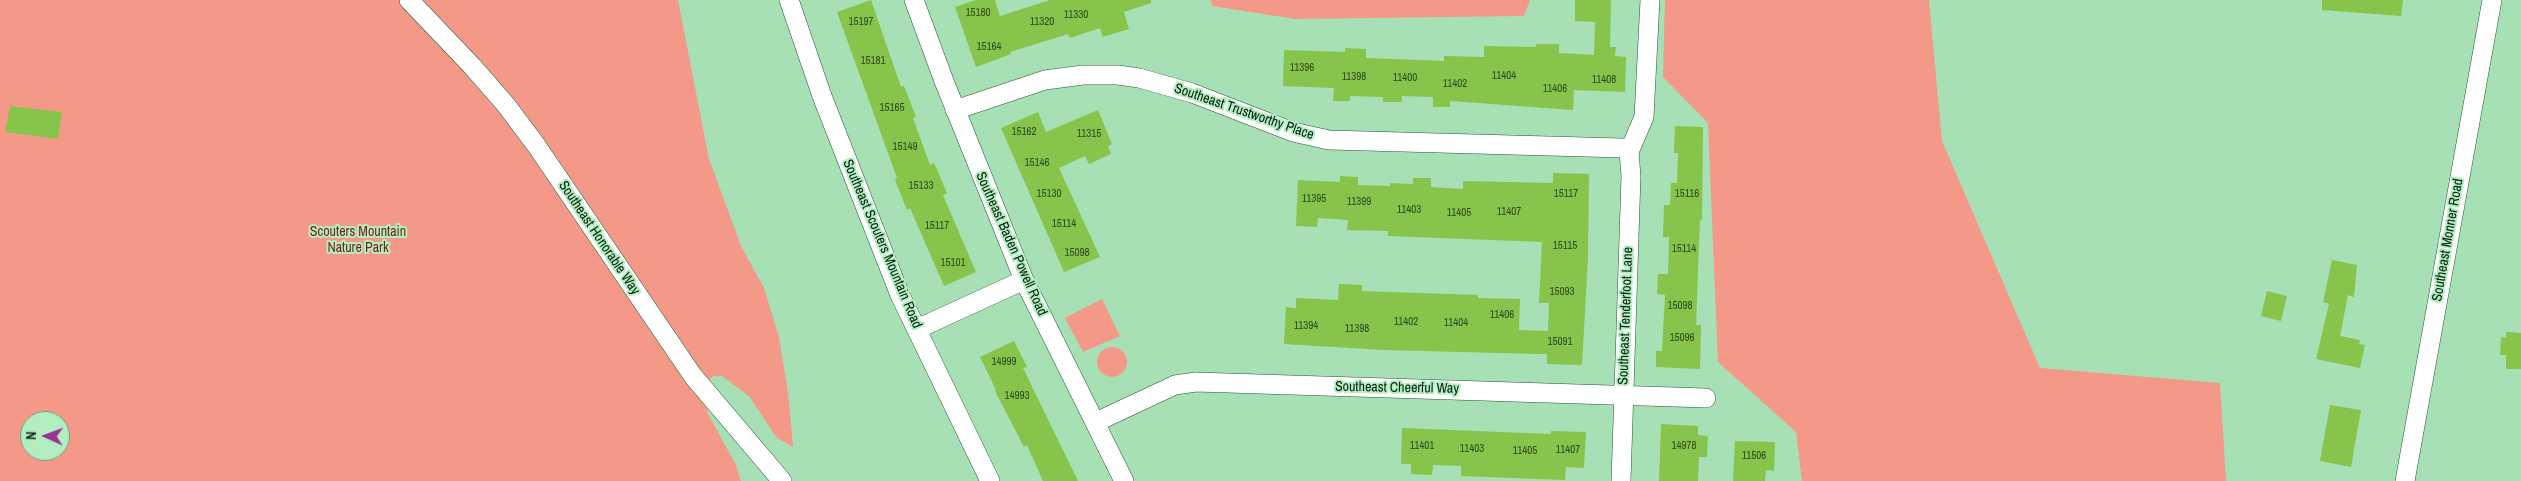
<!DOCTYPE html>
<style>
body{margin:0}
#map{position:relative;width:2521px;height:481px;overflow:hidden;background:#a6e0b4;font-family:"Archivo Narrow",sans-serif}
canvas{display:block}
.north{position:absolute;left:20px;top:411px;width:50px;height:50px;box-sizing:border-box;background:#b3eec1;border:1px solid #6f9c7b;border-radius:50%;rotate:272deg;font-size:14px;font-weight:700;line-height:20px;text-align:center;color:#0a2111}
.north::after{content:'';display:block;margin:auto;width:18px;height:22px;background:#9c3193;clip-path:polygon(50% 0,100% 100%,50% 72%,0 100%)}
</style>
<div id="map">
<canvas width="2521" height="481"></canvas>
<div class="north">N</div>
</div>
<script>
const ctx = document.querySelector('canvas').getContext('2d');
ctx.lineJoin = 'round';
function fillPath(path, color) {
  ctx.fillStyle = color;
  ctx.fill(path, 'evenodd');
}
function shape(rows) {
  const path = new Path2D();
  for (const r of rows) {
    if (r.length === 3) {
      path.moveTo(r[0] + r[2], r[1]);
      path.arc(r[0], r[1], r[2], 0, 2 * Math.PI);
      continue;
    }
    path.moveTo(r[0], r[1]);
    for (let i = 2; i < r.length; i += 2) path.lineTo(r[i], r[i + 1]);
  }
  return path;
}
function trace(path, color, width, dash) {
  ctx.strokeStyle = color;
  ctx.lineWidth = width;
  ctx.lineCap = dash ? 'butt' : 'round';
  ctx.setLineDash(dash || []);
  ctx.stroke(path);
}
function write(font, color, halo, rows, align = 'center') {
  ctx.font = font + ' "Archivo Narrow",sans-serif';
  ctx.lineWidth = 4;
  ctx.setLineDash([]);
  ctx.textBaseline = 'middle';
  ctx.strokeStyle = halo;
  ctx.fillStyle = color;
  for (const [text, x, y, turn = 0] of rows) {
    ctx.save();
    ctx.translate(x, y);
    ctx.rotate((+turn || 0) * Math.PI / 180);
    ctx.textAlign = isNaN(turn) ? turn : align;
    if (halo) ctx.strokeText(text, 0, 0);
    ctx.fillText(text, 0, 0);
    ctx.restore();
  }
}
const green = shape([
 [0,0,678,0,709,159,741,246,764,288,779,337,788,392,793,447,776,437,749,396,722,376,713,376,708,382,705,400,708,414,736,465,741,481,0,481],
 [30,421,60,421,60,451,30,451],
 [1211,0,1530,0,1524,16,1295,19,1212,6],
 [1665,0,1929,0,1942,141,2040,368,2220,383,2226,481,1802,481,1796,432,1718,362,1708,123,1663,77],
 [1102,299,1120,336,1083,352,1065,318],
 [1112,362,15]
]);
const building = shape([
 [871,0,901,87,904,86,916,117,913,118,930,165,934,163,947,193,943,195,976,272,944,286,910,208,907,210,895,180,897,178,837,12],
 [976,0,995,0,1000,16,1050,0,1151,0,1151,3,1124,12,1129,29,1103,37,1100,28,1070,38,1068,34,1010,52,1011,54,976,67,955,7],
 [1575,0,1611,0,1610,47,1616,47,1615,56,1626,57,1625,92,1574,90,1573,110,1450,101,1450,107,1433,107,1433,97,1402,96,1402,102,1383,102,1383,97,1350,96,1350,101,1333,101,1334,88,1283,86,1284,50,1345,52,1345,48,1366,49,1366,58,1444,61,1444,56,1484,57,1484,46,1536,47,1536,44,1559,44,1559,53,1594,55,1595,22,1575,21],
 [2322,0,2403,0,2401,16,2322,10],
 [10,106,62,112,58,139,5,132],
 [1098,110,1112,144,1108,146,1111,154,1089,164,1085,156,1059,168,1100,257,1064,272,1001,128,1038,112,1046,132],
 [1675,126,1703,127,1702,220,1700,220,1696,325,1701,325,1700,369,1656,367,1656,351,1662,351,1665,295,1657,294,1658,274,1668,274,1669,237,1663,237,1664,205,1670,205,1671,183,1677,183,1678,153,1674,153],
 [1553,173,1589,174,1588,258,1582,365,1547,364,1547,354,1537,354,1384,350,1284,344,1286,307,1296,308,1296,298,1338,300,1339,284,1362,285,1362,291,1478,295,1478,298,1520,299,1519,330,1548,331,1549,303,1539,303,1542,242,1388,236,1388,231,1347,230,1348,220,1318,218,1317,227,1296,226,1298,180,1340,182,1340,176,1358,177,1358,185,1390,186,1390,183,1413,184,1413,178,1431,178,1431,187,1463,189,1463,181,1553,183],
 [2332,260,2357,265,2354,297,2348,295,2340,336,2360,340,2359,344,2365,345,2360,368,2316,359,2329,304,2323,302],
 [2267,291,2287,296,2281,321,2261,316],
 [2506,332,2521,333,2521,369,2506,369,2506,355,2500,355,2501,337,2506,338],
 [1014,341,1027,367,1023,368,1078,481,1043,481,1027,445,1024,447,995,391,996,390,980,357],
 [2330,405,2361,410,2351,467,2320,461],
 [1661,424,1698,426,1698,435,1708,436,1707,457,1699,457,1698,481,1659,481],
 [1402,428,1551,434,1551,431,1586,432,1584,468,1566,467,1565,480,1461,476,1461,466,1433,465,1432,475,1411,474,1411,464,1401,464],
 [1735,441,1775,442,1774,471,1766,470,1765,481,1733,481]
]);
const minor = shape([
 [409,0,472,66,506,105,536,145,693,376,782,481],
 [789,0,822,96,900,295,990,481],
 [914,0,944,81,1024,280,1124,481],
 [955,110,1045,80,1083,75,1118,75,1139,78,1192,93,1293,132,1329,140,1622,148,1629,152],
 [1629,152,1644,117,1650,0],
 [917,329,1024,280],
 [1096,422,1175,385,1196,382,1706,398],
 [1621,481,1631,176,1629,152],
 [2405,481,2492,0]
]);
const numberNames = [
 ["15180",978,13],
 ["11330",1076,15],
 ["15197",861,22],
 ["11320",1042,22],
 ["15164",989,47],
 ["15181",873,61],
 ["11396",1302,68],
 ["11404",1504,76],
 ["11398",1354,77],
 ["11400",1405,78],
 ["11408",1604,80],
 ["11402",1455,84],
 ["11406",1555,89],
 ["15165",892,108],
 ["15162",1024,132],
 ["11315",1089,134],
 ["15149",905,147],
 ["15146",1037,163],
 ["15133",921,186],
 ["15130",1049,194],
 ["15117",1566,194],
 ["15116",1687,194],
 ["11395",1314,199],
 ["11399",1359,202],
 ["11403",1409,210],
 ["11407",1509,212],
 ["11405",1459,213],
 ["15114",1064,224],
 ["15117",937,226],
 ["15115",1565,246],
 ["15114",1684,249],
 ["15098",1077,253],
 ["15101",953,263],
 ["15093",1562,292],
 ["15098",1680,306],
 ["11406",1502,315],
 ["11402",1406,322],
 ["11404",1456,323],
 ["11394",1306,326],
 ["11398",1357,329],
 ["15096",1682,338],
 ["15091",1560,342],
 ["14999",1004,362],
 ["14993",1017,396],
 ["11401",1422,446],
 ["14978",1684,446],
 ["11403",1472,449],
 ["11407",1568,450],
 ["11405",1525,451],
 ["11506",1754,456]
];
const streetNames = [
 ["Southeast Trustworthy Place",1244,112,19],
 ["Southeast Honorable Way",599,238,56],
 ["Southeast Monner Road",2448,240,-80],
 ["Southeast Scouters Mountain Road",882,244,67],
 ["Southeast Baden Powell Road",1011,244,66],
 ["Southeast Tenderfoot Lane",1626,316,-88],
 ["Southeast Cheerful Way",1397,388,1]
];
const parkNames = [
 ["Scouters Mountain",358,232],
 ["Nature Park",358,248]
];
fillPath(green, '#f49987');
fillPath(building, '#87c44b');
trace(minor, '#205833', 20);
trace(minor, '#fff', 19);
write('11px', '#294a20', null, numberNames);
write('14px', '#0a2111', '#b3eec1', streetNames);
write('14px', '#752316', '#b3eec1', parkNames);
</script>
